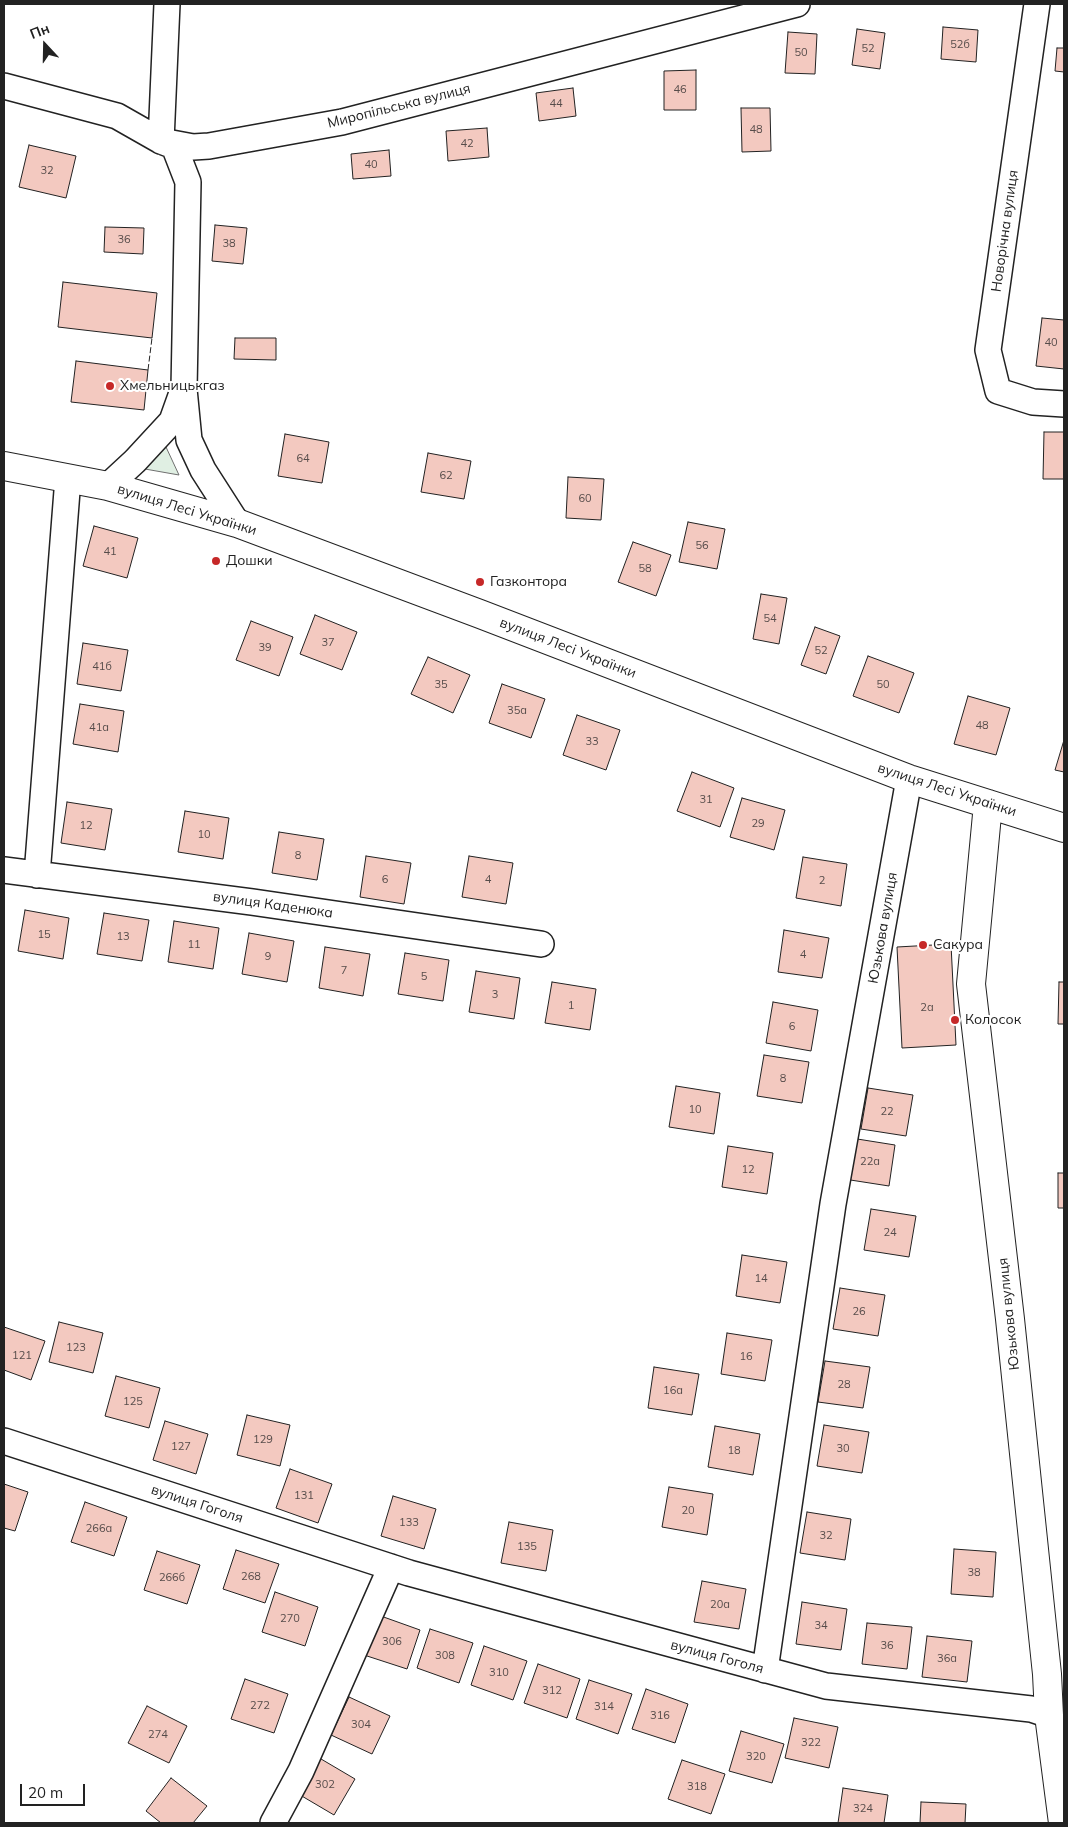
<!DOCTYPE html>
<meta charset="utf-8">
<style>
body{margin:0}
#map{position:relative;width:1068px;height:1827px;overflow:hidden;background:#fff;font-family:Mulish,sans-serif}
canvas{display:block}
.frame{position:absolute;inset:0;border:5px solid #222;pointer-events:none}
.north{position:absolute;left:20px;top:20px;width:50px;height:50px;-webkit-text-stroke:4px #fff;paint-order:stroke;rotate:339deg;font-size:14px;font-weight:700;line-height:20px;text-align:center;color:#222}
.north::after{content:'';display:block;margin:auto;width:18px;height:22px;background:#222;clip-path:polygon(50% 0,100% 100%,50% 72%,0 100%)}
.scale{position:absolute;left:20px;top:1784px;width:65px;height:22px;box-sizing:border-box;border:2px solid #222;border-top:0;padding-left:6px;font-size:15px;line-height:18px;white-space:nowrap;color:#222;-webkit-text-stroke:4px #fff;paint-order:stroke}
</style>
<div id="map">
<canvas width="1068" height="1827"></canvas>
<div class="frame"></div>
<div class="north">Пн</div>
<div class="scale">20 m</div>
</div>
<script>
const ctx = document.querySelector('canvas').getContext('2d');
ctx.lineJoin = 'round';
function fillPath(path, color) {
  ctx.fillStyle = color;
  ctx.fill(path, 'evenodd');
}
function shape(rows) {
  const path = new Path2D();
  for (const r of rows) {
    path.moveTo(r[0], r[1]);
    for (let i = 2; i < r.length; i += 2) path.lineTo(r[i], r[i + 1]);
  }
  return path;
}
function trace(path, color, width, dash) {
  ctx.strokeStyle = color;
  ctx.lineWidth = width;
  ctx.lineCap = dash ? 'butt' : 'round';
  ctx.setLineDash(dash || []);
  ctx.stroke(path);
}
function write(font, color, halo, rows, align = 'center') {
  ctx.font = font + ' Mulish,sans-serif';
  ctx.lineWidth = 4;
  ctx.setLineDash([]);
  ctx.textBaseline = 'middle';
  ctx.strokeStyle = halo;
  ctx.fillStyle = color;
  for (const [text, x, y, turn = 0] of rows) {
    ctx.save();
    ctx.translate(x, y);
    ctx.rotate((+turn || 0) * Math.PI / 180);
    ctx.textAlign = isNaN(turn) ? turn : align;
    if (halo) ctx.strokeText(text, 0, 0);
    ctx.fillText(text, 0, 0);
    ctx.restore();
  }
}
const green = shape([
 [166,447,179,475,145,469,160,449,166,447]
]);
const building = shape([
 [943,27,978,30,976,62,941,59,943,27],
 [857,29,885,33,880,69,852,65,857,29],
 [788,32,817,34,815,74,785,73,788,32],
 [1057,48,1064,48,1064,72,1055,71,1057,48],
 [696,70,696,110,664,110,664,71,696,70],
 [573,88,576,116,539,121,536,93,573,88],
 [741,108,770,108,771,151,742,152,741,108],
 [487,128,489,157,448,161,446,131,487,128],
 [29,145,76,156,66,198,19,187,29,145],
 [389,150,391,176,353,179,351,154,389,150],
 [215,225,247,228,243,264,212,261,215,225],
 [105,227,144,228,143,254,104,252,105,227],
 [63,282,157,293,152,338,58,327,63,282],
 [1042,318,1064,320,1064,369,1036,366,1042,318],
 [235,338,276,338,276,360,234,359,235,338],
 [76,361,148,370,144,410,71,402,76,361],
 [1044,432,1064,432,1064,479,1043,479,1044,432],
 [285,434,329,442,322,483,278,476,285,434],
 [428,453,471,461,464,499,421,492,428,453],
 [568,477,604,479,601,520,566,518,568,477],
 [688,522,725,529,717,569,679,562,688,522],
 [94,526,138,538,127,578,83,566,94,526],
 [633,542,671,555,656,596,618,582,633,542],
 [761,594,787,598,779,644,753,639,761,594],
 [315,615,357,632,342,670,300,654,315,615],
 [251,621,293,637,279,676,236,660,251,621],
 [815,627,840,636,826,674,801,665,815,627],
 [83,643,128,650,121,691,77,684,83,643],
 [868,656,914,673,899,713,853,696,868,656],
 [428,657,470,675,453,713,411,694,428,657],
 [502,684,545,699,531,738,489,723,502,684],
 [968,696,1010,708,996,755,954,744,968,696],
 [80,704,124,711,118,752,73,744,80,704],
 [577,715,620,730,606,770,563,755,577,715],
 [1064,740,1064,772,1055,770,1064,740],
 [692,772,734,788,720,827,677,811,692,772],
 [742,798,785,810,774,850,730,837,742,798],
 [67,802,112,809,105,850,61,843,67,802],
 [185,811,229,818,223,859,178,852,185,811],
 [279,832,324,839,317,880,272,873,279,832],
 [366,856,411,863,404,904,360,897,366,856],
 [469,856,513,863,506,904,462,897,469,856],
 [803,857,847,864,841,906,796,898,803,857],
 [25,910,69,918,63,959,18,951,25,910],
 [104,913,149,920,142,961,97,954,104,913],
 [174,921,219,928,213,969,168,962,174,921],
 [784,930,829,938,822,978,778,972,784,930],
 [249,933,294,941,287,982,242,974,249,933],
 [951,944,956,1045,902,1048,897,947,951,944],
 [325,947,370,954,363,996,319,988,325,947],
 [405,953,449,960,443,1001,398,994,405,953],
 [476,971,520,978,514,1019,469,1012,476,971],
 [552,982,596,989,590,1030,545,1023,552,982],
 [1059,982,1064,982,1064,1024,1058,1024,1059,982],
 [773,1002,818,1010,811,1051,766,1043,773,1002],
 [764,1055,809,1062,802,1103,757,1096,764,1055],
 [676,1086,720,1093,714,1134,669,1127,676,1086],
 [868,1088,913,1095,906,1136,861,1129,868,1088],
 [851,1138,895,1145,889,1186,844,1179,851,1138],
 [728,1146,773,1153,767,1194,722,1187,728,1146],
 [1058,1173,1064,1173,1064,1208,1058,1208,1058,1173],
 [871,1209,916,1216,909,1257,864,1250,871,1209],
 [742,1255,787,1262,780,1303,736,1296,742,1255],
 [840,1288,885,1295,878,1336,833,1329,840,1288],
 [59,1322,103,1333,93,1373,49,1362,59,1322],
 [4,1327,45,1341,31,1380,4,1370,4,1327],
 [727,1333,772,1340,765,1381,721,1374,727,1333],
 [825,1361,870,1367,863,1408,818,1402,825,1361],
 [654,1367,699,1374,692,1415,648,1408,654,1367],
 [116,1376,160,1388,149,1428,105,1416,116,1376],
 [247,1415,290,1425,280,1466,237,1455,247,1415],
 [165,1421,208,1434,196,1474,153,1460,165,1421],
 [824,1425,869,1432,862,1473,817,1466,824,1425],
 [715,1426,760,1434,753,1475,708,1467,715,1426],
 [290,1469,332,1484,318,1523,276,1508,290,1469],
 [4,1484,28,1492,15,1531,4,1528,4,1484],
 [669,1487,713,1494,707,1535,662,1527,669,1487],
 [393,1496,436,1509,424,1549,381,1536,393,1496],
 [85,1502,127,1517,114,1556,71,1542,85,1502],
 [807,1512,851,1519,845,1560,800,1553,807,1512],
 [509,1522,553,1530,546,1571,501,1563,509,1522],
 [954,1549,996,1552,993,1597,951,1594,954,1549],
 [236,1550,279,1564,265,1603,223,1589,236,1550],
 [157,1551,200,1565,187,1604,144,1590,157,1551],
 [702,1581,746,1589,739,1629,694,1622,702,1581],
 [275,1592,318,1607,305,1646,262,1632,275,1592],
 [802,1602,847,1609,841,1650,796,1644,802,1602],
 [378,1615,420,1630,407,1669,364,1655,378,1615],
 [867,1623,912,1627,907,1669,862,1664,867,1623],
 [430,1629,473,1643,459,1683,417,1668,430,1629],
 [927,1636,972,1641,967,1682,922,1677,927,1636],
 [484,1646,527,1661,513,1700,471,1685,484,1646],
 [538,1664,580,1679,567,1718,524,1703,538,1664],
 [245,1679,288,1694,274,1733,231,1719,245,1679],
 [589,1680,632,1694,618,1734,576,1719,589,1680],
 [646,1689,688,1704,675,1743,632,1729,646,1689],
 [349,1697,390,1716,372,1754,331,1735,349,1697],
 [147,1706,187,1726,169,1763,128,1743,147,1706],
 [794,1718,838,1727,829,1768,785,1758,794,1718],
 [741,1731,784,1744,772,1783,729,1771,741,1731],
 [316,1756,355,1779,334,1815,295,1792,316,1756],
 [682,1760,725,1774,711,1814,668,1799,682,1760],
 [171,1778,207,1806,193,1823,161,1823,146,1811,171,1778],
 [843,1788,888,1795,884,1823,838,1823,843,1788],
 [921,1802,966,1804,965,1823,920,1823,921,1802]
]);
const minor = shape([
 [1037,4,988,350,998,391,1033,402,1064,404],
 [4,86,117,116,161,141,193,147,209,146,342,122,797,4],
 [161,141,174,146,188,182,184,389,189,440,203,470,237,523],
 [161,141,167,4],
 [108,486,135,461,172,421,182,393],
 [4,870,252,902,541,944],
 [37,875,68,478],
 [4,1441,409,1573,826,1686,1031,1709,1049,1715],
 [765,1670,833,1204,909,779],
 [273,1823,301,1771,391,1567]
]);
const major = shape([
 [4,466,108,486,237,523,480,614,909,779,1064,828],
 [988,804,971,984,1010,1319,1047,1674,1049,1715,1063,1823]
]);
const fence = shape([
 [148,370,152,338]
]);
const markers = [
 [110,386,5,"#c62828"],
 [216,561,5,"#c62828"],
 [480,582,5,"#c62828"],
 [923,945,5,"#c62828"],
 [955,1020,5,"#c62828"]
];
const numberNames = [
 ["52б",960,45],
 ["52",868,49],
 ["50",801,53],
 ["46",680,90],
 ["44",556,104],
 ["48",756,130],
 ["42",467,144],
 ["40",371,165],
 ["32",47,171],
 ["36",124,240],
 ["38",229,244],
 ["40",1051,343],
 ["64",303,459],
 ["62",446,476],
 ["60",585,499],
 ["56",702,546],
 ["41",110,552],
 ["58",645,569],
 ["54",770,619],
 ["37",328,643],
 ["39",265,648],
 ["52",821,651],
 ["41б",102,667],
 ["35",441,685],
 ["50",883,685],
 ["35а",517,711],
 ["48",982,726],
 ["41а",99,728],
 ["33",592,742],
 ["31",706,800],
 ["29",758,824],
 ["12",86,826],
 ["10",204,835],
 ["8",298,856],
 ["6",385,880],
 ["4",488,880],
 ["2",822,881],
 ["15",44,935],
 ["13",123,937],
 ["11",194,945],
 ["4",803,955],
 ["9",268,957],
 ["7",344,971],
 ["5",424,977],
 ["3",495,995],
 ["1",571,1006],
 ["2а",927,1008],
 ["6",792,1027],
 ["8",783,1079],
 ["10",695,1110],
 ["22",887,1112],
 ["22а",870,1162],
 ["12",748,1170],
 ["24",890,1233],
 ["14",761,1279],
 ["26",859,1312],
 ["123",76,1348],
 ["121",22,1356],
 ["16",746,1357],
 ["28",844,1385],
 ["16а",673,1391],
 ["125",133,1402],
 ["129",263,1440],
 ["127",181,1447],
 ["30",843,1449],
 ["18",734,1451],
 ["131",304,1496],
 ["20",688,1511],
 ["133",409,1523],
 ["266а",99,1529],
 ["32",826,1536],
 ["135",527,1547],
 ["38",974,1573],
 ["268",251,1577],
 ["266б",172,1578],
 ["20а",720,1605],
 ["270",290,1619],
 ["34",821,1626],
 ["306",392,1642],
 ["36",887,1646],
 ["308",445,1656],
 ["36а",947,1659],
 ["310",499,1673],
 ["312",552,1691],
 ["272",260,1706],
 ["314",604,1707],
 ["316",660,1716],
 ["304",361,1725],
 ["274",158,1735],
 ["322",811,1743],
 ["320",756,1757],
 ["302",325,1785],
 ["318",697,1787],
 ["324",863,1809]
];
const streetNames = [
 ["Миропільська вулиця",399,106,-14],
 ["Новорічна вулиця",1005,231,-82],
 ["вулиця Лесі Українки",187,510,17],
 ["вулиця Лесі Українки",568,648,21],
 ["вулиця Лесі Українки",947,790,18],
 ["вулиця Каденюка",273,905,8],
 ["Юзькова вулиця",883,928,-80],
 ["Юзькова вулиця",1009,1314,-96],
 ["вулиця Гоголя",197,1504,18],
 ["вулиця Гоголя",717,1657,15]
];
const poiNames = [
 ["Хмельницькгаз",120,386],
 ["Дошки",226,561],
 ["Газконтора",490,582],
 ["Сакура",933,945],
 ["Колосок",965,1020]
];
fillPath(green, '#e0efe3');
trace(green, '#6f6f6f', 1);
fillPath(building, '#f3c9c0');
trace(building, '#222', 1);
trace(minor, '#222', 28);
trace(major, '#222', 30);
trace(minor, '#fff', 25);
trace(major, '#fff', 28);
trace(fence, '#222', 1, [6, 2.5]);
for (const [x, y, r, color] of markers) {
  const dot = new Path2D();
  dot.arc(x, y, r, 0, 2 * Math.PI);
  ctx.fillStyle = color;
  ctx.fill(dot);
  trace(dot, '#fff', 2);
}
write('11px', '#564c4a', null, numberNames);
write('14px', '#222', '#fff', streetNames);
write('14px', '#222', '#fff', poiNames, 'left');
</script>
